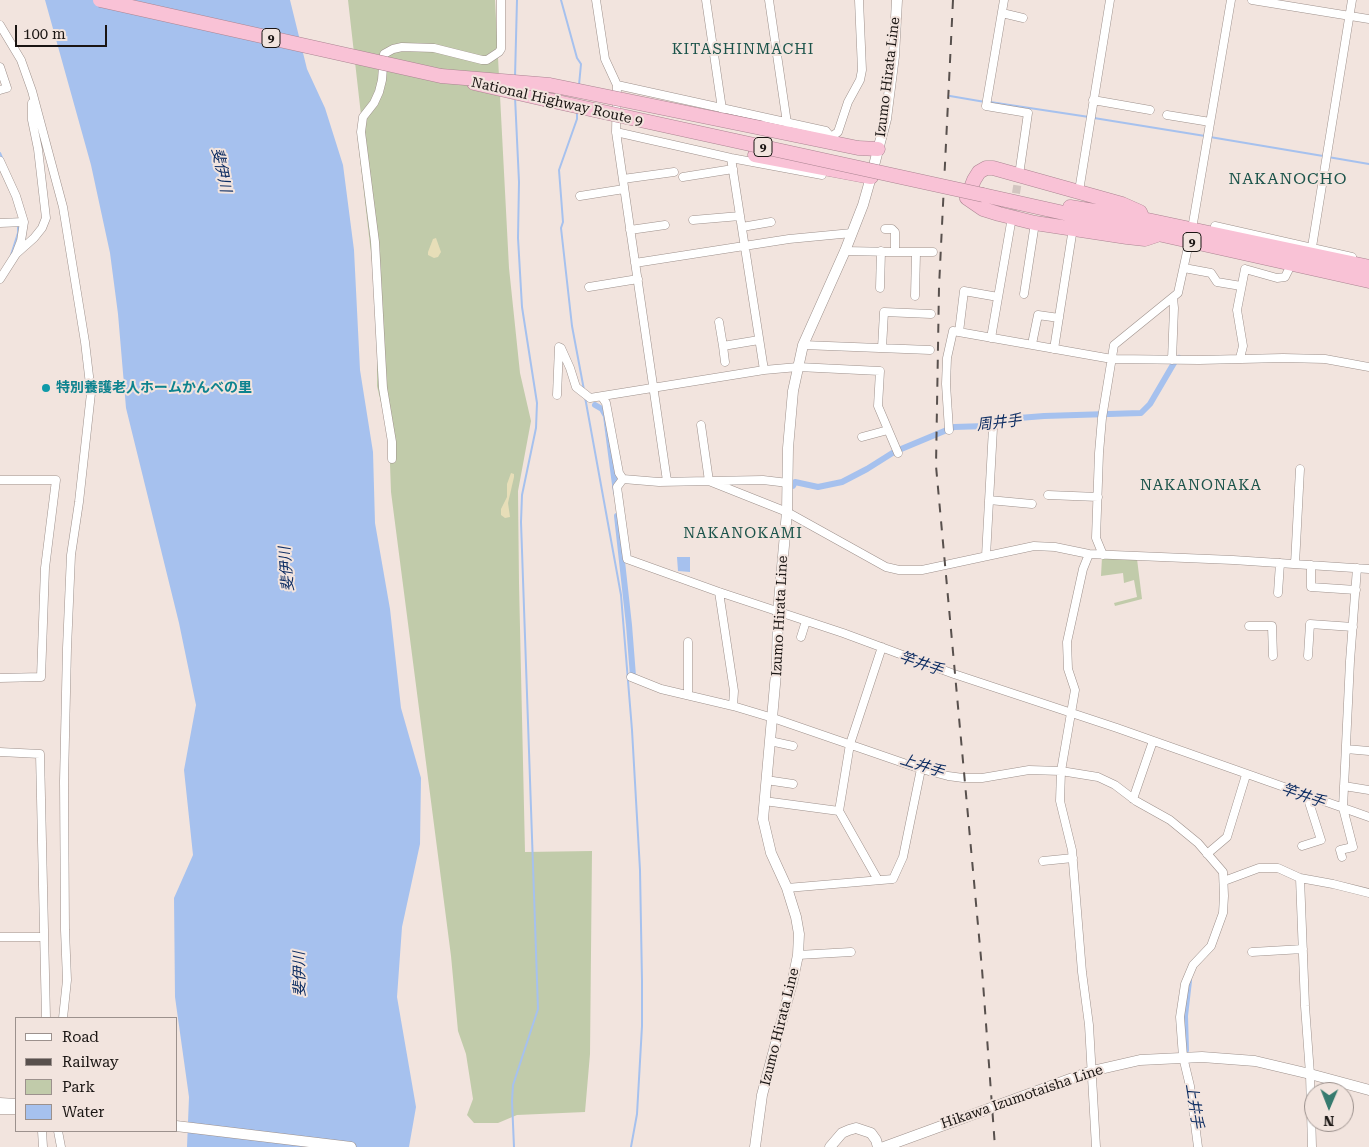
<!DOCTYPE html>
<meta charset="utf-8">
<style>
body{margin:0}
#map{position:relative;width:1369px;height:1147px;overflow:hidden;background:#f2e4de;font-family:"Roboto Serif",serif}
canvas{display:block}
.legend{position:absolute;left:15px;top:1017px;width:162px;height:115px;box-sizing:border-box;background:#f2e4de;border:1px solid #9c918d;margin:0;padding:6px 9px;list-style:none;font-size:15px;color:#1a1513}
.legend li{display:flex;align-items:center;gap:10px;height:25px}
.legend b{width:25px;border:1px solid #9c918d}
.north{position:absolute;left:1304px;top:1082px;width:50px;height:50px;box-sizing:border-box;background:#f2e4de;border:1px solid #9c918d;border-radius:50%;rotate:181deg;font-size:14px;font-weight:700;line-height:20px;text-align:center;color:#1a1513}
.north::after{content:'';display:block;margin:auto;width:18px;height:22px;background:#367b6f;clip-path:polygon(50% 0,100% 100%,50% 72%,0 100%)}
.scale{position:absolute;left:15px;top:25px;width:92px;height:22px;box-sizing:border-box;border:2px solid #1a1513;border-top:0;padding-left:6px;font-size:15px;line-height:18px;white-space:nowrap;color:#1a1513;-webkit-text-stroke:4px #f2e4de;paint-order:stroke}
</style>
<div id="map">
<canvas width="1369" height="1147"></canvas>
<ul class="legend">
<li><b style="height:6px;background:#fff"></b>Road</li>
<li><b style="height:6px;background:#58504d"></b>Railway</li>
<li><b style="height:14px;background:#c1cbaa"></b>Park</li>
<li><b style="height:14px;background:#a6c1ee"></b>Water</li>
</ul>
<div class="north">N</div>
<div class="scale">100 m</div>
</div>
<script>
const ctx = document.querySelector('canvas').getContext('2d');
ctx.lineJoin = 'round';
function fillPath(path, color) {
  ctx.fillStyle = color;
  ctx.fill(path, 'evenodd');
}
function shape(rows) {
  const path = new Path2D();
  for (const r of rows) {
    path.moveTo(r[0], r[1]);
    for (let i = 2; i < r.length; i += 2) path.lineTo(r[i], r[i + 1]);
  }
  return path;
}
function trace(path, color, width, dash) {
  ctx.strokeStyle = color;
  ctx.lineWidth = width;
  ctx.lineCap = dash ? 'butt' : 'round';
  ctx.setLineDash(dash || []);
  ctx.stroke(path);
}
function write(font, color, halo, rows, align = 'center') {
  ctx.font = font + ' "Roboto Serif","Noto Sans JP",serif';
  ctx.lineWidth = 4;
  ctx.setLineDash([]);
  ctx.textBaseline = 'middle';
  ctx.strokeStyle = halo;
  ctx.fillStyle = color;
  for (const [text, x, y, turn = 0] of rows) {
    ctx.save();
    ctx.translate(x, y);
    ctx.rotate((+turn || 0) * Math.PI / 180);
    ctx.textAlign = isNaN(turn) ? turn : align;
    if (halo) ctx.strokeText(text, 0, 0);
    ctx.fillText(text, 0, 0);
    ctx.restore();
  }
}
const green = shape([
 [348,0,495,0,509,268,520,373,531,421,518,491,519,583,525,852,592,851,590,1054,585,1112,517,1115,498,1123,474,1123,467,1115,473,1099,466,1054,458,1031,451,956,391,492,389,436,377,386,377,305,357,133,361,115],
 [1102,557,1137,559,1142,599,1115,606,1114,603,1137,597,1134,580,1124,583,1123,573,1101,576]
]);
const sand = shape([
 [436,238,441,252,438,257,434,258,428,255,428,252,433,239],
 [511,473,514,474,514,477,508,503,510,517,505,518,501,515,501,509,507,497,507,484]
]);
const water = shape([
 [45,0,290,0,307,69,325,108,343,165,354,250,360,370,373,452,375,523,390,609,401,708,421,778,420,844,402,927,397,997,416,1107,409,1147,187,1147,189,1097,175,997,174,898,193,855,184,770,196,705,179,623,126,408,118,314,110,253,91,165],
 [677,557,690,557,690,572,678,571]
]);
const stream = shape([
 [561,0,577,58,581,64,579,85],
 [515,77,517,0],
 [950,96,985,102],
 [990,102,1089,117],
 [577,112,577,119,559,170,563,222,561,228,572,326,584,390],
 [1094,118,1205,136],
 [1210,137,1323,156],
 [0,153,3,160],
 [1328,157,1369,164],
 [11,255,18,233,18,224],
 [585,397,621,595,632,730,640,870,642,981,642,1026,637,1114,631,1147],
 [514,1147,512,1101,513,1085,538,1009,521,522,522,495,536,428,537,403,522,307,518,238,519,182,515,97]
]);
const canal = shape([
 [595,405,602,409,606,416,616,492],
 [786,486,793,486,795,482,818,487,842,482,867,469,894,452,954,427,986,426,1019,418,1044,416,1141,413,1150,404,1174,363,1179,358],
 [617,516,629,625,633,676,637,678],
 [1186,1050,1185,1016,1189,981]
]);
const streetTunnel = shape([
 [1012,217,1019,175]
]);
const street = shape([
 [596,0,605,59,617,85,616,132,667,481],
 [706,0,722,109],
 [769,0,787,123],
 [1004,0,986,106,1028,113,1019,175],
 [1252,0,1369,19],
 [1002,13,1023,18],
 [0,25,21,60,32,91,63,207,85,342,91,393,79,502,71,555,67,648,64,781,65,930,67,980,63,1018],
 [0,67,7,88,0,90],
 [617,85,826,131,835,142],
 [1093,100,1150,110],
 [1167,115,1210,122],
 [616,132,731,158,822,175],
 [831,137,838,132,848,102,860,80,862,70,859,0],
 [731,158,764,370],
 [0,161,16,196,24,222,21,241,16,254,0,279],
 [683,177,733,169],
 [623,179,674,172],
 [1079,191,1110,0],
 [580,196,624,189],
 [693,220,740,216],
 [0,223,24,222],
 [1215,226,1352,257],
 [742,227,771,222],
 [630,230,665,225],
 [1312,247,1352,0],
 [845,251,895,252,895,232,892,229,885,229],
 [895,252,933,252],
 [16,254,34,238,42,228,46,218,38,149,32,120,32,103],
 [635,263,789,239,852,233],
 [1184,268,1211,273,1217,282,1241,286],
 [589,287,638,279],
 [880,288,881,251],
 [1024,294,1035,223],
 [915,296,916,253],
 [719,322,723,346,759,340],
 [959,332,964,291,998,297],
 [991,338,1012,217],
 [1032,344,1038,315,1059,318],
 [803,345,930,350],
 [723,346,725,362],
 [882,348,884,312,931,314],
 [1054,349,1073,228],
 [1240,358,1243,346,1237,310,1245,269,1277,278,1285,277,1289,269],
 [1172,360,1174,308,1173,298],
 [557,395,559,347,561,348,570,368,576,387,590,398,764,370,798,367,880,371,878,406,898,453],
 [602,397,606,403,619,473,623,479,659,482,709,481,787,512,886,567,899,570,922,570,1034,546,1055,547,1089,554,1233,560,1369,569],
 [701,425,709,481,763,480,788,483],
 [949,430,946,384,947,358,953,331,1112,359,1199,360,1283,358,1325,359,1369,367],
 [862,437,888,430],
 [392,459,392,442,383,388,375,242,361,132,363,117,374,103,379,92,382,80,384,54,393,49,402,47,434,48,482,60,487,60,499,52,501,49,501,0],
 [623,479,617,487,627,559,719,592,843,633,954,674,1117,728,1369,817],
 [0,480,56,480,45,568,41,677,0,678],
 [1048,495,1098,497],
 [989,500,1032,504],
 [1089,554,1083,569,1067,642,1068,669,1075,690,1061,771,1060,801,1072,850,1082,972,1089,1025,1096,1147],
 [1103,555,1096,538,1099,453,1102,418,1114,345,1178,293,1192,229,1231,0],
 [986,556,993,428],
 [1295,564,1300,469],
 [1311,565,1311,587,1356,590],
 [719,592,734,691,733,706],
 [1278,593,1280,563],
 [1249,626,1272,626,1273,656],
 [801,637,806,621],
 [1308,656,1310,624,1353,627],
 [631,677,661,689,733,706,773,718,921,769,948,776,963,778,982,778,1029,770,1061,771,1098,777,1115,785,1136,801,1170,820,1198,843,1223,872,1224,896,1223,913,1211,946,1193,965,1185,984,1180,1017,1183,1057,1190,1086,1198,1147],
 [688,695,688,642],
 [770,741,793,746],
 [1346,749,1369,751],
 [0,752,40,754,46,1018],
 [766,780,793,784],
 [1344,786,1369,790],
 [1133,799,1153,741],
 [764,801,839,811,878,880],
 [839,811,850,744,882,647],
 [1302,846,1321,840,1307,796],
 [1207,854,1227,837,1246,775],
 [1342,857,1340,850,1353,847,1343,808,1350,661,1357,568],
 [1043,861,1073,858],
 [1300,878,1305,1006,1310,1074,1312,1147],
 [1224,881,1259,868,1278,868,1300,878,1333,884,1369,893],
 [787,888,893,879,903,857,921,769],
 [0,937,43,937],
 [1252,952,1303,949],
 [798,955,851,952],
 [0,1102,16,1103],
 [42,1131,43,1147],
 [58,1131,61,1147]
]);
const secondary = shape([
 [0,1109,16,1109],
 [176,1126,351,1147],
 [755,1147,762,1095,793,979,798,955,799,934,796,917,787,888,771,853,763,819,777,662,778,612,787,512,788,448,793,391,803,345,845,251,863,205,871,177,886,119,894,56,897,0],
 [830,1147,842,1133,849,1130,856,1128,871,1133,876,1140,878,1147],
 [884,1147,1092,1071,1140,1060,1202,1057,1255,1061,1310,1074,1369,1090]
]);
const highway = shape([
 [474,83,544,99],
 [761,128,858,148,878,149],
 [755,155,871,177],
 [983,195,1369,281],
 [1070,207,1143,219,1369,267],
 [1143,219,1140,212,1122,204,993,168,986,168,979,172,974,180,967,198,983,209,999,214,1035,223,1127,237,1145,239,1157,235]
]);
const rail = shape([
 [953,0,939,287,936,466,982,969,995,1147]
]);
const highwayBridge = shape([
 [100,0,441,76,550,85,761,128],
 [544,99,983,195]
]);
const markers = [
 [46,388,5,"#0f9aa8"]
];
const shields = [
 [271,38,18],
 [763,147,18],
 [1192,242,18]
];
const shieldNames = [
 ["9",271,38],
 ["9",763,147],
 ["9",1192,242]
];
const streetNames = [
 ["Izumo Hirata Line",888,77,-83],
 ["National Highway Route 9",557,102,13],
 ["Izumo Hirata Line",780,616,-87],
 ["Izumo Hirata Line",780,1027,-76],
 ["Hikawa Izumotaisha Line",1022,1097,-19]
];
const cultureNames = [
 ["特別養護老人ホームかんべの里",56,388]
];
const neighbourhoodNames = [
 ["KITASHINMACHI",743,50],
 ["NAKANONAKA",1201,486],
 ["NAKANOKAMI",743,534]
];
const waterNames = [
 ["斐伊川",221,170,78],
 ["周井手",999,423,-7],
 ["斐伊川",287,569,-95],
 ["竿井手",921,664,19],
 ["上井手",922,766,18],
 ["竿井手",1303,796,19],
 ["斐伊川",300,974,-91],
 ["上井手",1194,1106,81]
];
const quarterNames = [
 ["NAKANOCHO",1288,179]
];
fillPath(green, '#c1cbaa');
fillPath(sand, '#e7deb8');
fillPath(water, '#a6c1ee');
trace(stream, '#a6c1ee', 2);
trace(canal, '#a6c1ee', 6);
trace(streetTunnel, '#d2c5c0', 8, [8, 4]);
trace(street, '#9e918c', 9);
trace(secondary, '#9e918c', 11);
trace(highway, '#ab8592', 15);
trace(street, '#fff', 8);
trace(secondary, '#fff', 10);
trace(highway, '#f9c2d6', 14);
trace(rail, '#58504d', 2, [9, 9]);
trace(highwayBridge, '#ab8592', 15, []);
trace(highwayBridge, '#f9c2d6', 14);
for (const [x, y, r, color] of markers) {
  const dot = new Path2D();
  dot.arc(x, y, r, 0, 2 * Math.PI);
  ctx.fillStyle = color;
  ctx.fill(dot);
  trace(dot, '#f2e4de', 2);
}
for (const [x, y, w] of shields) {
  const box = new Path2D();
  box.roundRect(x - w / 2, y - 9.5, w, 19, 4);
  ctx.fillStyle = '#f2e4de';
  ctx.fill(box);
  trace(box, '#1a1513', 1);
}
write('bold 12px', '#1a1513', null, shieldNames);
write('14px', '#1a1513', '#f2e4de', streetNames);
write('bold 14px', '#0d838f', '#f2e4de', cultureNames, 'left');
ctx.letterSpacing = '1px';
write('15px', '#1b534a', '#f2e4de', neighbourhoodNames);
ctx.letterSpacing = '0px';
write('italic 15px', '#0f2e63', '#f2e4de', waterNames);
ctx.letterSpacing = '1px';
write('16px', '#1b534a', '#f2e4de', quarterNames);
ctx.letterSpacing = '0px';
</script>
